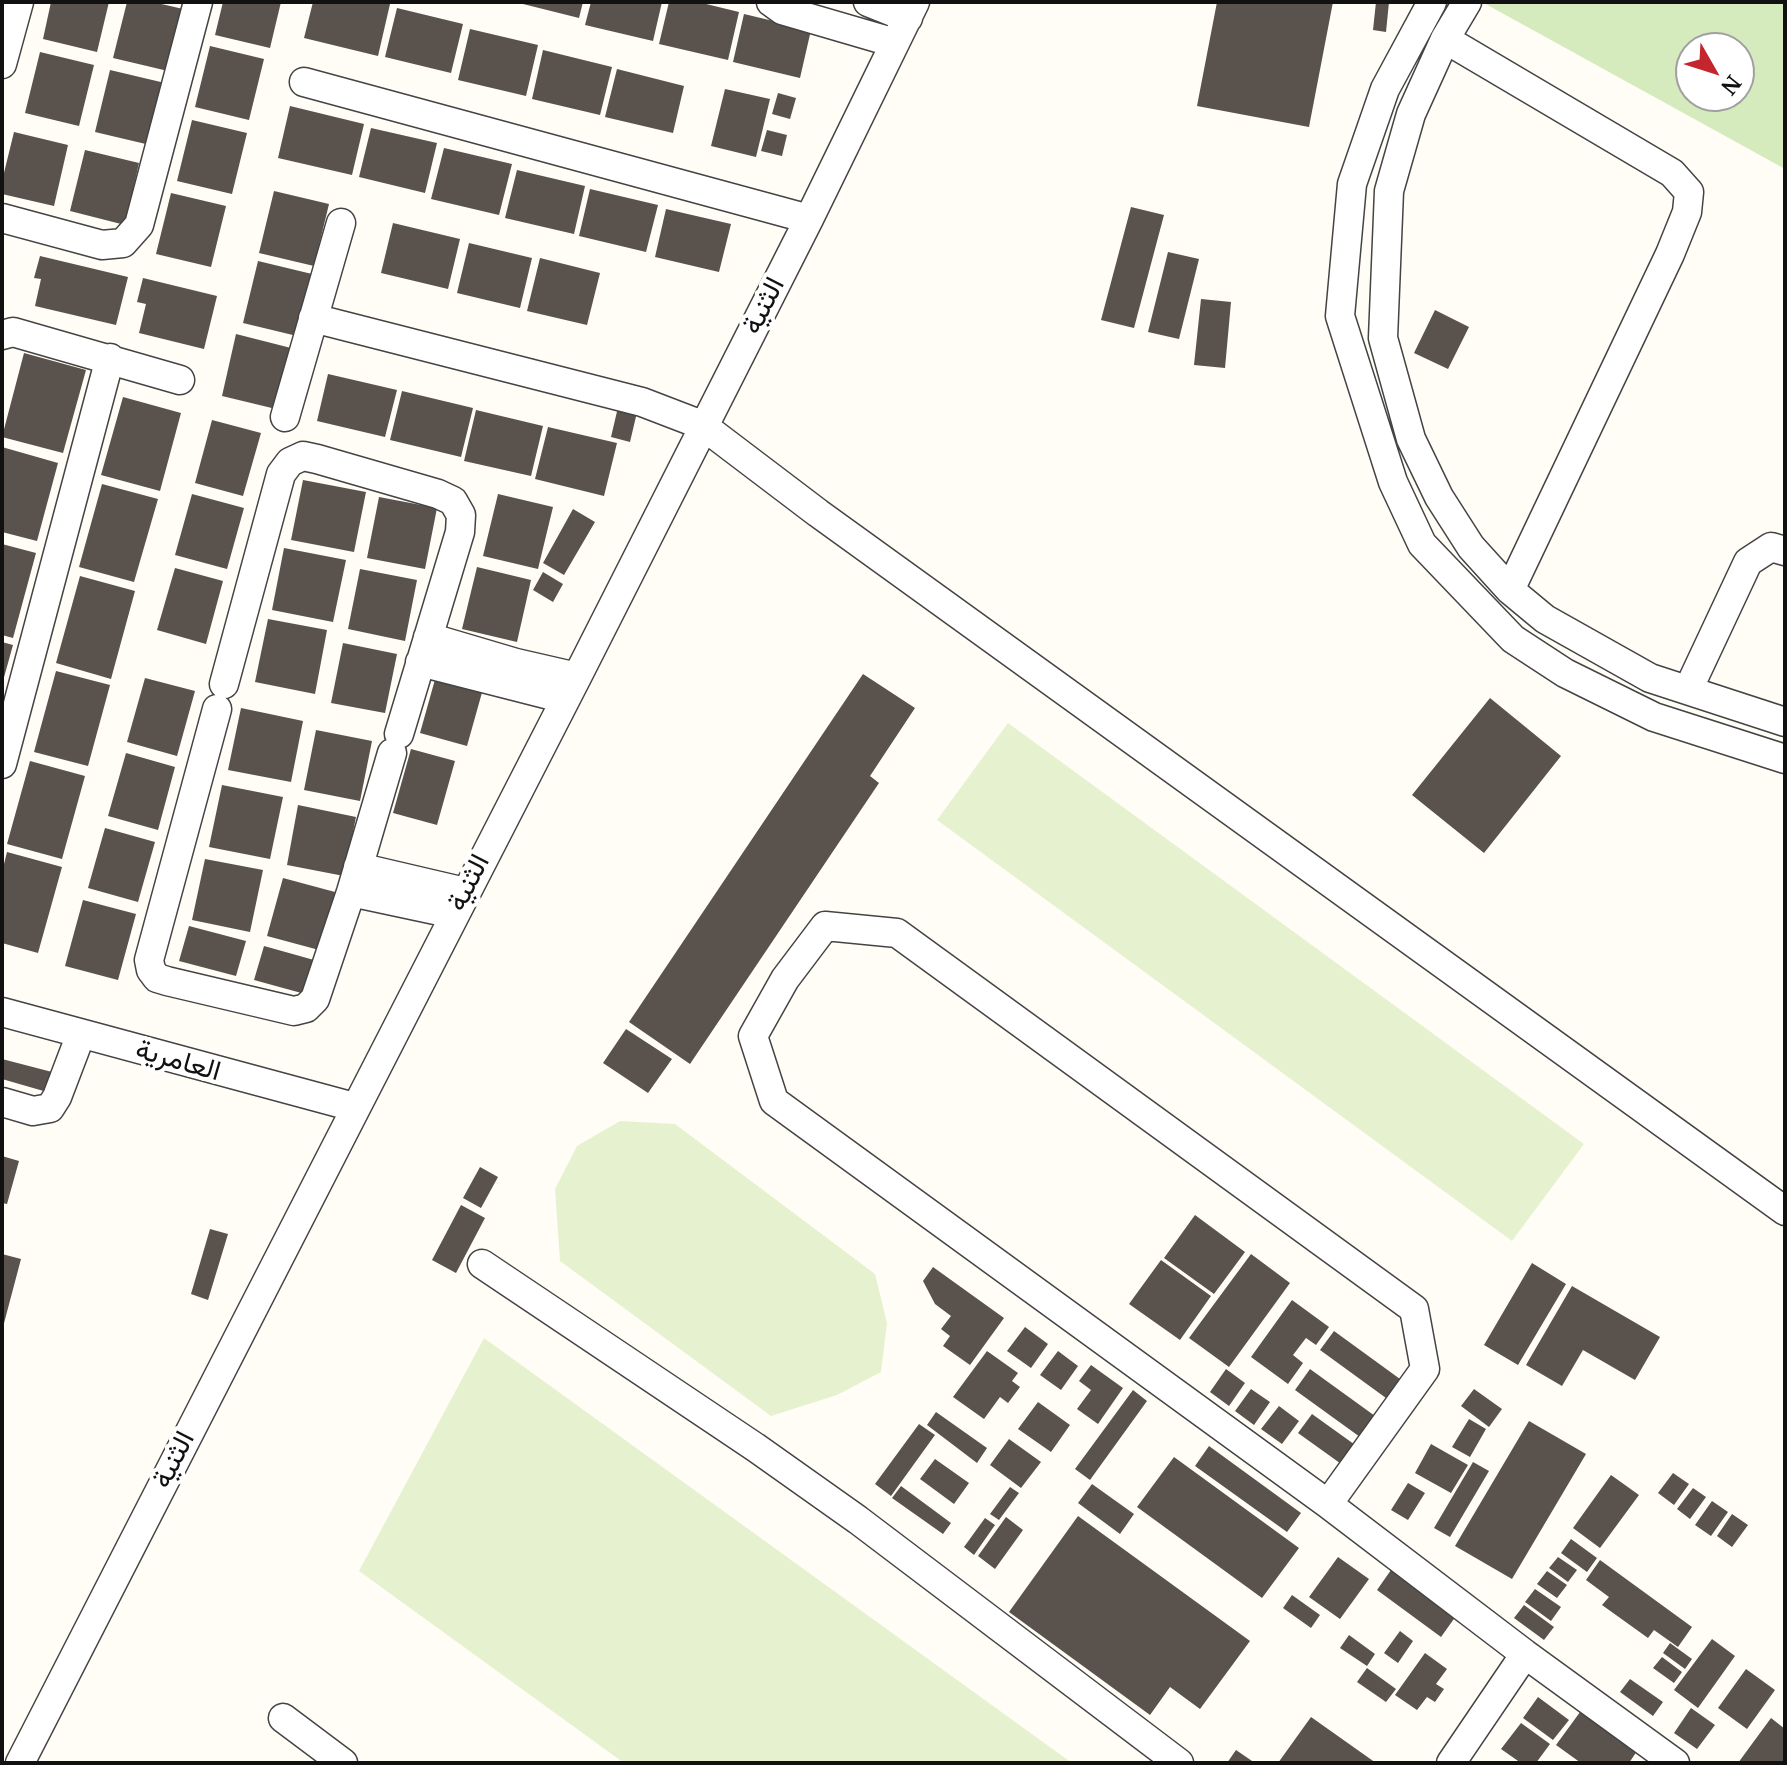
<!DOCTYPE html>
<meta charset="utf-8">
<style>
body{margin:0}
#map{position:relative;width:1787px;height:1765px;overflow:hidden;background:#fffdf5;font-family:"Noto Serif",serif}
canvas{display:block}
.frame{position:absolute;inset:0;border:4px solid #111;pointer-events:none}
.north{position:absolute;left:1675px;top:32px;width:80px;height:80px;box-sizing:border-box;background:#fff;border:2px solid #a0a0a0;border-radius:50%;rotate:129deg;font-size:22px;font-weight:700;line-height:32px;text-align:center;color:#111}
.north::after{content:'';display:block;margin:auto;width:28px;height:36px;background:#c4262e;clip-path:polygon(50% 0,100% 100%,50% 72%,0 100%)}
</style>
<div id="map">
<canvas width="1787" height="1765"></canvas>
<div class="frame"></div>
<div class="north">N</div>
</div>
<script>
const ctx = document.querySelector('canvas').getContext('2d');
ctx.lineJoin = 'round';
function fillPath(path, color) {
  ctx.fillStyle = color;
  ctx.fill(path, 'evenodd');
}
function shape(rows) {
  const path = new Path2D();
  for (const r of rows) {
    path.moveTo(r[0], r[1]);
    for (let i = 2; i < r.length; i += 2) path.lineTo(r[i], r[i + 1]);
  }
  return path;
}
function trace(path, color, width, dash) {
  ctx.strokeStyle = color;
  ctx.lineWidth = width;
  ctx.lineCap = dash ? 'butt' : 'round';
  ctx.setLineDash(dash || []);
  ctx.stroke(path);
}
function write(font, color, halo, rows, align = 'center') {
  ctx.font = font + ' "Noto Serif",Vazirmatn,serif';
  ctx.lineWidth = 8;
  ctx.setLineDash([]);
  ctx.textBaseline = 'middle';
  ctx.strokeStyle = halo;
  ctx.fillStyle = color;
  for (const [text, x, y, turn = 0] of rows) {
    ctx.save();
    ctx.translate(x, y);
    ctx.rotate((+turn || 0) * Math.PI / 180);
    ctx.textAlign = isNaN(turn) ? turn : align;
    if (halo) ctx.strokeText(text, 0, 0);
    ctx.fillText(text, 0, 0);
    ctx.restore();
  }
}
const green = shape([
 [1482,2,1785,2,1785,169],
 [1691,48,1739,48,1739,96,1691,96]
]);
const pitch = shape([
 [1008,723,1584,1144,1512,1241,937,820],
 [620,1121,675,1124,875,1274,887,1323,881,1372,837,1395,771,1416,560,1261,555,1189,577,1146],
 [484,1338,1072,1763,624,1763,359,1571]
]);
const building = shape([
 [51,2,109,2,97,52,43,39],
 [127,2,153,2,183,9,168,71,113,58],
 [223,2,281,2,270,48,215,35],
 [313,2,380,2,390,4,378,56,304,38],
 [515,2,583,2,579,18],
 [591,2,662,2,653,41,585,25],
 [669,2,698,2,739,12,728,60,659,44],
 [1217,2,1333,2,1309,127,1197,106],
 [1376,2,1389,2,1386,32,1373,30],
 [397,8,463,24,451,73,385,57],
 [744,14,811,30,800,78,733,62],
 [470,29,538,45,526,96,458,80],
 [210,46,264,59,249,120,195,107],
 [543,50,612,67,600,115,532,99],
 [40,52,94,65,79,126,25,113],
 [617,69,684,86,673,133,605,117],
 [110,70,165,83,150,145,95,132],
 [725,89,770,99,756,157,711,146],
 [778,93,796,98,790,119,772,114],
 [290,106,364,124,352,175,278,158],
 [192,120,247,133,232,194,177,181],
 [371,128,437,143,425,193,359,177],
 [767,130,787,135,782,156,761,151],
 [14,132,68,145,54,206,2,194,2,181],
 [444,148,512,164,499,215,431,199],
 [85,150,139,163,125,225,70,211],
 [517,170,585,186,574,234,505,218],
 [590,189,658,205,646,252,579,236],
 [274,191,329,204,314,266,259,253],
 [171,193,226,206,211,267,156,254],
 [1131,207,1164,215,1134,328,1101,320],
 [666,209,731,224,719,272,655,257],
 [393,223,460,239,448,289,381,273],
 [469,243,532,258,520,308,457,293],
 [1168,252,1199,259,1179,339,1148,332],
 [40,256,128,277,116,325,35,306,41,279,34,278],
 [540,258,600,273,587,325,527,311],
 [258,261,312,274,297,336,243,323],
 [143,278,217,296,204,349,139,333,146,304,137,302],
 [1201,299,1231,302,1225,368,1194,365],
 [1435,310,1469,327,1448,369,1414,353],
 [236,334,291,348,276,409,222,396],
 [24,353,86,370,63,453,2,437],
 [328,374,397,390,385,437,317,421],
 [402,391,473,408,461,457,390,440],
 [123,397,181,413,160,491,101,475],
 [619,403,638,408,630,442,611,437],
 [476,410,543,426,531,476,464,461],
 [212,420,261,433,243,496,195,483],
 [548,427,617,443,604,496,535,479],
 [2,447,58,463,37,541,2,532],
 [303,480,366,492,354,552,291,540],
 [102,484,158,499,134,582,79,567],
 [192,494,244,508,227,569,175,555],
 [498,494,553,507,538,569,483,556],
 [379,497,437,508,425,569,367,558],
 [573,509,595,522,564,575,543,563],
 [2,544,36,553,13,638,2,635],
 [284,548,346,560,333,622,272,610],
 [477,567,531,580,517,642,462,629],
 [175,568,223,581,206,644,157,630],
 [360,569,417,580,405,641,348,629],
 [543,572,563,584,553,602,533,590],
 [80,576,135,591,111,679,56,663],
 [268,619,327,630,315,694,255,682],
 [2,642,13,645,3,681,2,681],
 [343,643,397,654,385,713,331,703],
 [56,671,110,685,88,766,34,752],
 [863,674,915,708,870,776,879,783,690,1064,629,1022],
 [436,676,483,689,467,746,420,733],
 [145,678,195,691,177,756,127,742],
 [1490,698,1561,756,1484,853,1412,795],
 [241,708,303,721,291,782,228,770],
 [316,730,372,741,360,801,304,790],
 [411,749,455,761,437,825,393,813],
 [126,753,175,767,158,830,108,816],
 [30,761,85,776,62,859,7,844],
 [222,785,283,797,270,859,209,847],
 [298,805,356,817,344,876,287,865],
 [105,828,155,842,138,902,88,888],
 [7,852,62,867,38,953,2,943,2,872],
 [205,859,263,870,250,932,192,920],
 [283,878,335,892,319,950,267,936],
 [83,900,136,914,118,980,65,966],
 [189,926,246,941,236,976,179,961],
 [264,946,314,960,305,994,254,980],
 [626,1029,672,1059,648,1093,603,1063],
 [2,1059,52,1072,47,1092,2,1079],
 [2,1156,19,1161,7,1204,2,1203],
 [480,1167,498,1177,481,1208,463,1198],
 [461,1205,485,1218,456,1273,432,1260],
 [1195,1215,1245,1252,1214,1294,1164,1258],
 [210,1229,228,1234,208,1300,191,1294],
 [2,1254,21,1259,3,1327,2,1327],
 [1251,1254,1290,1283,1229,1367,1189,1338],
 [1161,1260,1211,1296,1180,1340,1129,1304],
 [1532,1263,1566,1284,1518,1365,1484,1345],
 [933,1267,1004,1318,970,1365,943,1346,950,1336,941,1329,951,1316,935,1304,923,1281],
 [1572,1286,1660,1337,1635,1380,1583,1350,1562,1386,1526,1365],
 [1292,1300,1329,1327,1316,1345,1306,1338,1293,1355,1303,1363,1288,1384,1251,1357],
 [1025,1327,1048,1344,1031,1368,1007,1351],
 [1334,1331,1400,1379,1386,1398,1320,1350],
 [987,1351,1018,1373,1012,1381,1020,1387,1008,1403,1000,1397,984,1419,953,1397],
 [1058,1351,1078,1366,1061,1390,1040,1375],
 [1091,1365,1123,1388,1098,1424,1077,1409,1091,1390,1079,1381],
 [1226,1369,1245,1383,1229,1406,1210,1392],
 [1310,1369,1375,1416,1360,1437,1295,1390],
 [1251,1389,1270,1402,1254,1425,1235,1411],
 [1474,1389,1502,1409,1489,1427,1461,1406],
 [1133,1390,1147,1401,1090,1480,1075,1469],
 [1038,1402,1070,1425,1051,1452,1018,1429],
 [1279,1406,1299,1421,1282,1444,1261,1429],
 [936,1412,987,1448,977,1463,927,1425],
 [1312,1414,1358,1447,1344,1466,1298,1433],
 [1469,1419,1486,1429,1470,1457,1452,1447],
 [1529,1421,1586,1454,1512,1579,1455,1546],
 [919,1424,935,1435,891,1496,875,1484],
 [1009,1439,1041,1462,1021,1488,990,1465],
 [1431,1444,1468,1465,1451,1493,1415,1473],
 [1209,1446,1301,1513,1287,1532,1195,1466],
 [1174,1457,1299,1548,1262,1598,1137,1507],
 [935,1459,969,1483,954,1504,920,1479],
 [1473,1462,1489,1471,1450,1537,1434,1528],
 [1673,1473,1689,1484,1674,1505,1658,1493],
 [1611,1475,1639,1495,1600,1548,1573,1528],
 [1408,1483,1425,1493,1408,1520,1391,1510],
 [1092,1484,1134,1514,1120,1534,1078,1503],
 [901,1486,951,1523,943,1534,892,1498],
 [1010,1487,1019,1493,999,1520,990,1514],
 [1693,1488,1706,1497,1690,1519,1677,1509],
 [1712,1501,1728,1512,1711,1536,1695,1525],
 [1732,1514,1748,1525,1732,1547,1717,1536],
 [1078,1516,1250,1641,1200,1709,1170,1687,1150,1715,1009,1612],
 [1006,1517,1023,1530,995,1569,978,1556],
 [985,1518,995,1525,974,1555,964,1547],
 [1571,1539,1597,1558,1587,1572,1561,1553],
 [1338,1557,1369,1579,1340,1619,1309,1597],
 [1558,1557,1577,1570,1568,1582,1549,1568],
 [1600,1560,1692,1627,1678,1647,1654,1630,1648,1638,1602,1605,1609,1597,1586,1580],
 [1391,1570,1456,1616,1441,1637,1377,1590],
 [1547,1571,1567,1585,1557,1598,1537,1584],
 [1535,1589,1561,1607,1551,1621,1525,1602],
 [1292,1595,1320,1615,1311,1628,1283,1608],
 [1524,1605,1554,1627,1544,1640,1514,1618],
 [1400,1631,1413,1641,1398,1663,1384,1653],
 [1349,1635,1375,1654,1367,1666,1340,1648],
 [1712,1639,1735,1656,1698,1708,1674,1690],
 [1670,1643,1692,1659,1685,1669,1663,1653],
 [1425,1653,1447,1669,1436,1684,1444,1689,1435,1702,1427,1697,1417,1710,1395,1695],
 [1662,1657,1682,1672,1674,1683,1653,1668],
 [1367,1668,1396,1689,1386,1702,1357,1682],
 [1746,1669,1775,1690,1747,1729,1718,1708],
 [1630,1679,1663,1702,1653,1716,1620,1692],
 [1538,1697,1569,1720,1553,1740,1523,1718],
 [1583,1708,1639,1748,1629,1763,1581,1763,1556,1745],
 [1691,1708,1715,1725,1697,1749,1674,1733],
 [1311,1717,1376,1763,1278,1763],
 [1771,1718,1785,1729,1785,1763,1738,1763],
 [1521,1723,1550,1744,1536,1763,1521,1763,1501,1749],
 [1236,1750,1255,1763,1227,1763]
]);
const minor = shape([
 [771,2,782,10,895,43],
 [868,2,908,18],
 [1432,2,1385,89,1352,184,1340,316,1393,482,1422,544,1513,639,1565,673,1654,717,1785,759],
 [1467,2,1445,39,1411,114,1389,191,1383,338,1411,439,1439,497,1471,547,1510,590,1545,619,1650,678,1785,722],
 [1445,39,1672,173,1689,192,1687,212,1670,254,1510,590],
 [2,64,19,2],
 [304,82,809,219],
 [2,218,102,245,123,243,139,225,198,2],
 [313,318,642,402,702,425,818,513,1785,1211],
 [2,335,13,332,180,380],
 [285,417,341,223],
 [428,637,516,663,577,677],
 [420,662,565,699],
 [224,684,281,474,290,462,303,456,317,459,438,494,453,501,461,515,460,532,399,734],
 [1688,690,1748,562,1771,547,1785,551],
 [217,709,149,960,151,970,157,978,167,981,294,1011,306,1008,315,999,351,892,392,753],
 [2,764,110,358],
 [358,867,465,892],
 [351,892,454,914],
 [2,1012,354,1107],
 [2,1102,33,1111,50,1108,57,1097,81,1034],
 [482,1264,755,1447,858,1520,1179,1763],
 [1328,1504,1425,1369,1414,1309,897,933,825,926,785,979,753,1036,774,1101,1328,1504,1525,1654,1675,1763],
 [283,1718,343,1763],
 [20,1763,577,677,809,219,915,2],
 [1451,1763,1525,1654]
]);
const streetNames = [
 ["الثنية",764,306,-63],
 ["الثنية",469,883,-63],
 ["العامرية",178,1061,16],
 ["الثنية",174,1460,-63]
];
fillPath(green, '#d5ebbd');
fillPath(pitch, '#e6f2cf');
fillPath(building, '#5a524d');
trace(minor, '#444', 31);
trace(minor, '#fff', 28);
write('28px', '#111', '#fff', streetNames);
</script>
